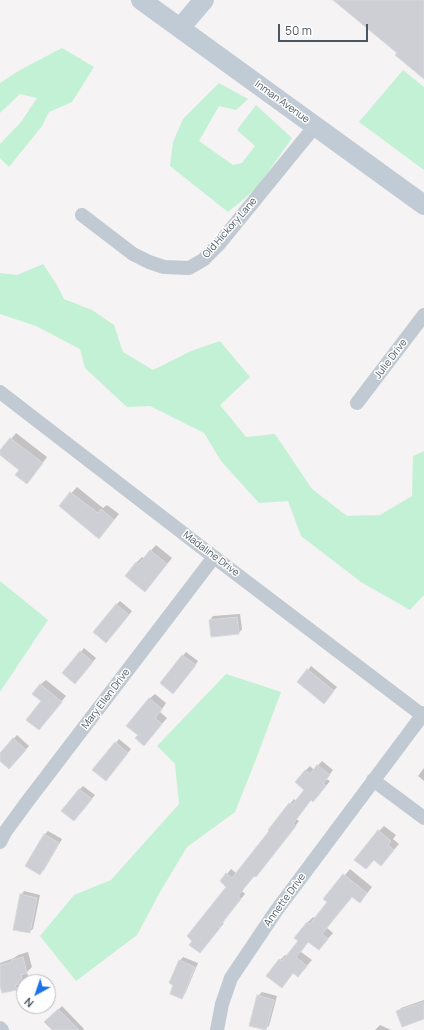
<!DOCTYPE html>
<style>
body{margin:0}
#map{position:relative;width:424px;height:1030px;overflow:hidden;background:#f5f3f3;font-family:Manrope,sans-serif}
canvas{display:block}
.north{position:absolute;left:16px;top:974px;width:40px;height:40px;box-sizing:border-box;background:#fff;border:1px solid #b7bbc0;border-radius:50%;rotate:220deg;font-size:11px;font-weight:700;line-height:16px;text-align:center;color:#4a5661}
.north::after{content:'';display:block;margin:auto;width:14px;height:18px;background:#1a73e8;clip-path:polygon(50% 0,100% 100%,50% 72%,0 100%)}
.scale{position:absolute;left:278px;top:24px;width:90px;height:18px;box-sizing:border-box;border:2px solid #4a5661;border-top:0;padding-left:5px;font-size:12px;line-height:14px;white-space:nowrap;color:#4a5661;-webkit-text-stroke:3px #fff;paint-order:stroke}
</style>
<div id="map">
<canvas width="424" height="1030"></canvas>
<div class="north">N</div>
<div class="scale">50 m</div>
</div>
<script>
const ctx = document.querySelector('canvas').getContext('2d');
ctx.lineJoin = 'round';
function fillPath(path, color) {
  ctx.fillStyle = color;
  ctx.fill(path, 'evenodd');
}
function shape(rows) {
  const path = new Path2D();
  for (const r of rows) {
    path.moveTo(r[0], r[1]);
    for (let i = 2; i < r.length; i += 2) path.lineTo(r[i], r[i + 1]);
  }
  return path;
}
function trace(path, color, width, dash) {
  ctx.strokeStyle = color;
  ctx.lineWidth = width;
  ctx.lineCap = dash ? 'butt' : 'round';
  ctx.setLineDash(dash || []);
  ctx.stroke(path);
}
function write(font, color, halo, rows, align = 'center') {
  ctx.font = font + ' Manrope,sans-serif';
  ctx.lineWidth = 3;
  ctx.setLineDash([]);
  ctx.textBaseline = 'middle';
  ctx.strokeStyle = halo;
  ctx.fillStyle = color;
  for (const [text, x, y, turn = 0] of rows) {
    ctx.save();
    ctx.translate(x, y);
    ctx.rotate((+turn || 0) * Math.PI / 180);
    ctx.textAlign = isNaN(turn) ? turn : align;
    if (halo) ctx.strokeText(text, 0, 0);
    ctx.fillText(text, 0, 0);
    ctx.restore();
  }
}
const green = shape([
 [62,48,94,67,72,102,49,112,42,126,9,167,0,158,0,144,21,122,37,98,20,94,0,113,0,83,20,70],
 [403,70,424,87,424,170,359,122],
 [219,83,248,99,236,110,219,106,199,141,233,165,242,163,255,146,237,130,256,105,292,138,257,188,228,212,170,166,173,142,183,119],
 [43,264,57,285,64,299,92,310,114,325,123,352,153,370,191,351,220,341,250,377,220,405,246,437,275,434,312,489,347,516,380,515,412,496,413,456,424,451,424,595,410,610,361,582,301,536,288,501,259,503,221,461,204,433,150,406,127,407,85,368,80,349,36,326,0,314,0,273,17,275],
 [0,581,48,620,0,692],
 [226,674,281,692,258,754,235,812,187,847,160,892,137,935,76,981,40,936,74,895,111,880,179,804,175,764,157,746]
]);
const shadow = shape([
 [16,433,47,457,32,477,0,453,0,452],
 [77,487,103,508,107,505,119,514,104,532,60,506],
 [156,545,172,558,150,585,126,576,137,562,142,557,144,558],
 [120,601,132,611,110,638,116,605],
 [240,614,242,629,239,633,210,620,213,616],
 [84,648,96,658,79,679,81,652],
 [186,652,198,661,177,689,161,683],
 [311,666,337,687,324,702,308,670],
 [46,680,66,696,39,729,42,701,40,685],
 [155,694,166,703,160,712,167,718,144,745,139,735,149,699],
 [17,735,29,746,13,764,0,760,0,754],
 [119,739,131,749,109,776,116,743],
 [322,761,333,770,326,779,330,781,317,797,311,800,296,819,299,821,260,871,255,875,242,891,245,894,222,922,224,923,204,948,228,886,227,874,231,869,236,873,270,831,290,804,294,799,296,801,306,789,305,771,310,766,314,770],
 [424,768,424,781,418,776],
 [83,786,95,795,74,820,79,790],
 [384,826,396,835,393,839,399,844,381,865,374,860,366,868,379,831],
 [48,831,62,839,44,870,40,873,44,835],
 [350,869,372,887,365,896,353,896,327,928,333,933,319,949,309,941,301,952,312,960,298,976,294,972,282,987,280,960,285,955,287,956,299,941,296,938,308,922,313,917,315,918,328,902,325,899],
 [24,891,40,895,33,929,29,932,21,895],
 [28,952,32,967,27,972,28,976,16,989,0,982,0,963,14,958,18,955],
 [183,957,198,963,185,994,182,997,180,961],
 [262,992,277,996,269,1026,265,1029,258,996],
 [424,1000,424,1018,397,1012,401,1008],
 [62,1006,84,1029,83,1030,54,1030,46,1022],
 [380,1025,391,1030,375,1030]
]);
const building = shape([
 [333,0,424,0,424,79,395,55,397,53,333,0],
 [10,438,43,463,27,484,15,475,19,470,0,455,0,450,10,438],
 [70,492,98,513,101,509,114,520,99,539,59,506,70,492],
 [150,550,167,564,145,592,125,576,136,562,139,564,150,550],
 [116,604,129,615,106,643,93,632,116,604],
 [237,617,239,634,211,637,209,620,237,617],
 [80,651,93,662,75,684,62,673,80,651],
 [182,655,196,665,173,694,160,683,182,655],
 [307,669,334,691,324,704,297,682,307,669],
 [40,684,62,702,39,730,26,720,41,701,32,694,40,684],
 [149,698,162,709,155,718,162,724,144,746,135,738,138,735,126,726,149,698],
 [13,738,26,750,9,769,0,761,0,753,13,738],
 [115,742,128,753,106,781,92,770,115,742],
 [317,765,330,775,323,783,326,786,313,802,311,800,293,824,296,826,256,877,254,876,238,896,241,899,219,927,220,928,200,953,189,945,192,941,187,936,226,887,220,881,226,873,232,878,269,831,268,830,289,803,292,805,304,790,295,782,305,770,310,774,317,765],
 [79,789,92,799,74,821,61,811,79,789],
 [378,830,391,841,388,845,394,850,381,866,374,860,366,869,354,860,378,830],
 [44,834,59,843,40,875,25,866,44,834],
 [343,874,367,893,360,903,352,897,339,912,322,934,328,939,319,950,308,942,296,957,307,966,298,977,293,973,282,988,266,976,279,959,282,961,298,941,294,938,307,922,310,924,327,902,323,899,343,874],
 [20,894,37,898,30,933,13,930,20,894],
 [23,957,27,973,21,975,23,983,15,985,17,990,2,993,0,986,0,965,12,962,11,960,23,957],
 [179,960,195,967,182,999,170,994,173,985,169,983,179,960],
 [257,995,274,1000,266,1030,249,1026,257,995],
 [424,1002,424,1019,402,1027,396,1011,424,1002],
 [58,1009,79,1030,52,1030,44,1022,58,1009]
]);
const street = shape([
 [82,215,133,254,149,262,164,267,189,268,203,260,219,244,315,126],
 [0,392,214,557,422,715],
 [357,403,424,315],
 [373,780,424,818],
 [0,842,5,832,27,802,214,557],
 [0,1028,2,1030],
 [217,1030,222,1004,231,978,276,911,424,713]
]);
const secondary = shape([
 [141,0,424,205],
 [180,28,204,0]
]);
const streetNames = [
 ["Inman Avenue",282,102,36],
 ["Old Hickory Lane",230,228,-49],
 ["Julie Drive",391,359,-53],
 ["Madaline Drive",211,554,37],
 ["Mary Ellen Drive",106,699,-53],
 ["Annette Drive",285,900,-54]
];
fillPath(green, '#c3f1d5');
fillPath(shadow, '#0003');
fillPath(building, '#cdcfd5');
trace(building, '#d7d9de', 1);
trace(street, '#c1cad2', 14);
trace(secondary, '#c1cbd6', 20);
write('10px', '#4a5661', '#fff', streetNames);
</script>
